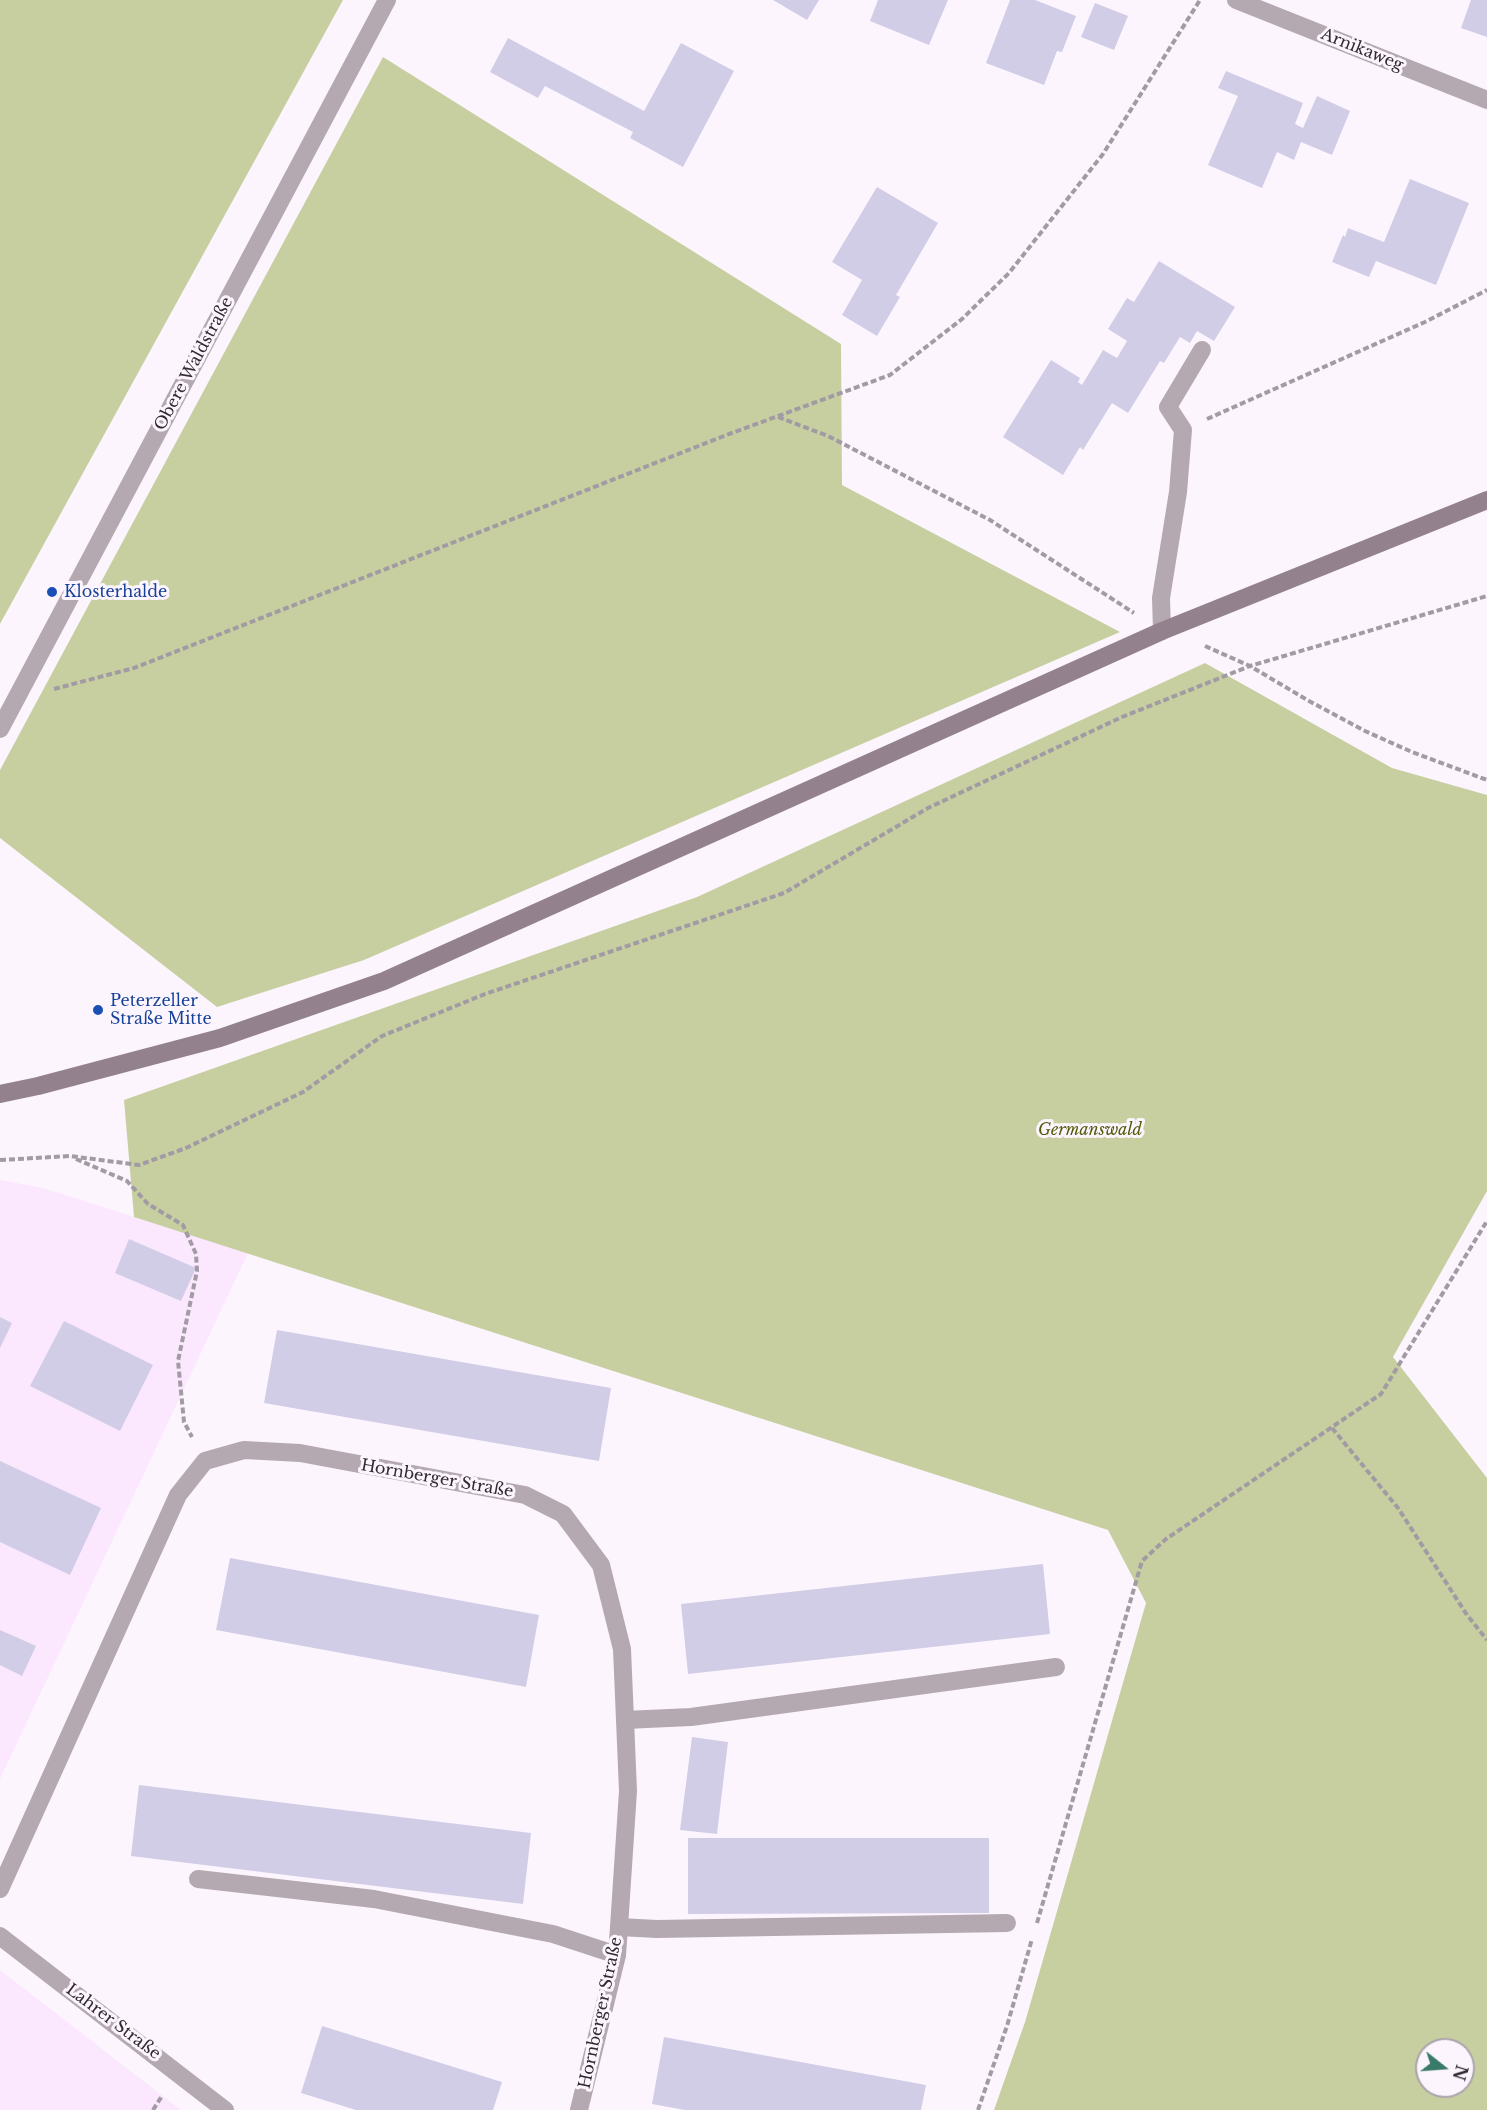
<!DOCTYPE html>
<meta charset="utf-8">
<style>
body{margin:0}
#map{position:relative;width:1487px;height:2110px;overflow:hidden;background:#fdf5fe;font-family:"Libre Baskerville",serif}
canvas{display:block}
.north{position:absolute;left:1415px;top:2038px;width:60px;height:60px;box-sizing:border-box;background:#fdf5fe;border:2px solid #aba4ac;border-radius:50%;rotate:107deg;font-size:16px;font-weight:700;line-height:24px;text-align:center;color:#312a32}
.north::after{content:'';display:block;margin:auto;width:21px;height:27px;background:#397a69;clip-path:polygon(50% 0,100% 100%,50% 72%,0 100%)}
</style>
<div id="map">
<canvas width="1487" height="2110"></canvas>
<div class="north">N</div>
</div>
<script>
const ctx = document.querySelector('canvas').getContext('2d');
ctx.lineJoin = 'round';
function fillPath(path, color) {
  ctx.fillStyle = color;
  ctx.fill(path, 'evenodd');
}
function shape(rows) {
  const path = new Path2D();
  for (const r of rows) {
    path.moveTo(r[0], r[1]);
    for (let i = 2; i < r.length; i += 2) path.lineTo(r[i], r[i + 1]);
  }
  return path;
}
function trace(path, color, width, dash) {
  ctx.strokeStyle = color;
  ctx.lineWidth = width;
  ctx.lineCap = dash ? 'butt' : 'round';
  ctx.setLineDash(dash || []);
  ctx.stroke(path);
}
function write(font, color, halo, rows, align = 'center') {
  ctx.font = font + ' "Libre Baskerville",serif';
  ctx.lineWidth = 6;
  ctx.setLineDash([]);
  ctx.textBaseline = 'middle';
  ctx.strokeStyle = halo;
  ctx.fillStyle = color;
  for (const [text, x, y, turn = 0] of rows) {
    ctx.save();
    ctx.translate(x, y);
    ctx.rotate((+turn || 0) * Math.PI / 180);
    ctx.textAlign = isNaN(turn) ? turn : align;
    if (halo) ctx.strokeText(text, 0, 0);
    ctx.fillText(text, 0, 0);
    ctx.restore();
  }
}
const built = shape([
 [0,1180,43,1188,248,1253,0,1779],
 [0,1970,181,2110,0,2110]
]);
const green = shape([
 [0,0,343,0,0,624],
 [383,57,841,344,842,485,1120,632,364,960,217,1007,0,838,0,770],
 [1205,663,1392,768,1487,795,1487,1191,1393,1357,1487,1478,1487,2110,994,2110,1025,2022,1146,1603,1108,1530,134,1217,124,1100,697,897],
 [1427,2050,1463,2050,1463,2086,1427,2086]
]);
const building = shape([
 [773,0,819,0,807,20],
 [878,0,948,0,929,45,870,21],
 [1010,0,1035,0,1076,16,1062,52,1057,51,1044,85,986,63],
 [1471,0,1487,0,1487,37,1461,28],
 [1095,3,1128,16,1114,50,1081,37],
 [508,38,644,111,681,43,734,71,683,167,630,138,633,132,545,86,538,98,490,72],
 [1226,71,1303,103,1295,124,1303,128,1317,96,1350,111,1332,155,1301,142,1294,160,1277,152,1262,188,1208,165,1238,96,1218,88],
 [1410,179,1469,203,1436,285,1376,261,1369,277,1332,262,1343,235,1345,237,1348,228,1384,242],
 [877,187,938,223,896,295,900,297,877,336,842,315,862,280,832,262],
 [1159,261,1235,307,1214,341,1197,331,1190,343,1180,337,1164,363,1160,361,1128,413,1112,403,1083,450,1080,447,1063,475,1003,437,1051,360,1080,378,1078,382,1082,385,1103,350,1117,358,1127,341,1108,329,1127,298,1134,302],
 [129,1239,196,1268,181,1301,115,1273],
 [0,1317,12,1323,0,1348],
 [64,1321,153,1365,120,1431,30,1386],
 [277,1330,611,1388,599,1461,264,1403],
 [0,1461,101,1508,70,1575,0,1542],
 [230,1558,539,1615,526,1687,216,1630],
 [1043,1564,1050,1634,688,1674,681,1604],
 [0,1630,36,1646,22,1676,0,1665],
 [692,1737,728,1742,717,1834,680,1830],
 [139,1785,531,1833,523,1904,131,1856],
 [688,1838,989,1838,989,1913,688,1914],
 [322,2026,502,2082,493,2110,356,2110,301,2093],
 [664,2037,926,2085,921,2110,685,2110,652,2104]
]);
const path = shape([
 [778,417,828,436,990,520,1134,613],
 [1207,419,1425,322,1487,290],
 [1205,646,1250,666,1309,701,1365,731,1412,752,1487,780],
 [54,689,134,668,729,434,890,375,962,319,1009,273,1103,154,1200,0],
 [76,1159,127,1181,148,1204,183,1225,196,1254,197,1271,178,1361,184,1422,192,1437],
 [0,1160,70,1156,139,1165,186,1148,303,1092,382,1036,485,994,784,893,928,808,1122,717,1250,666,1487,596],
 [1332,1428,1398,1508,1467,1615,1487,1640],
 [1037,1923,1142,1561,1166,1539,1381,1394,1487,1221],
 [153,2110,162,2096],
 [978,2110,1007,2026,1032,1939]
]);
const lane = shape([
 [1162,631,1161,598,1178,492,1183,430,1168,407,1202,350],
 [625,1720,691,1717,1056,1667],
 [198,1879,374,1899,553,1934,617,1955],
 [619,1927,657,1929,1007,1923]
]);
const street = shape([
 [1236,0,1487,100],
 [0,729,387,0],
 [0,1889,178,1495,205,1461,244,1450,300,1453,525,1495,563,1514,601,1565,622,1649,628,1791,619,1927,617,1955,579,2110],
 [0,1936,225,2110]
]);
const secondary = shape([
 [0,1094,38,1086,220,1038,384,981,1162,631,1487,500]
]);
const markers = [
 [52,592,6,"#1a4fb4"],
 [98,1010,6,"#1a4fb4"]
];
const streetNames = [
 ["Arnikaweg",1362,50,22],
 ["Obere Waldstraße",194,364,-62],
 ["Hornberger Straße",437,1479,10],
 ["Hornberger Straße",601,2013,-78],
 ["Lahrer Straße",113,2022,37]
];
const transitNames = [
 ["Klosterhalde",64,592],
 ["Peterzeller",110,1001],
 ["Straße Mitte",110,1019]
];
const parkNames = [
 ["Germanswald",1090,1130]
];
fillPath(built, '#fbe7fe');
fillPath(green, '#c7cfa1');
fillPath(building, '#d2cde7');
trace(path, '#a29ba3', 4, [6, 3]);
trace(lane, '#b4a9b0', 18);
trace(street, '#b4a9b0', 18);
trace(secondary, '#93828d', 18);
for (const [x, y, r, color] of markers) {
  const dot = new Path2D();
  dot.arc(x, y, r, 0, 2 * Math.PI);
  ctx.fillStyle = color;
  ctx.fill(dot);
  trace(dot, '#fdf5fe', 2);
}
write('16px', '#312a32', '#fdf5fe', streetNames);
write('16px', '#164399', '#fdf5fe', transitNames, 'left');
write('italic 16px', '#525a09', '#fdf5fe', parkNames);
</script>
